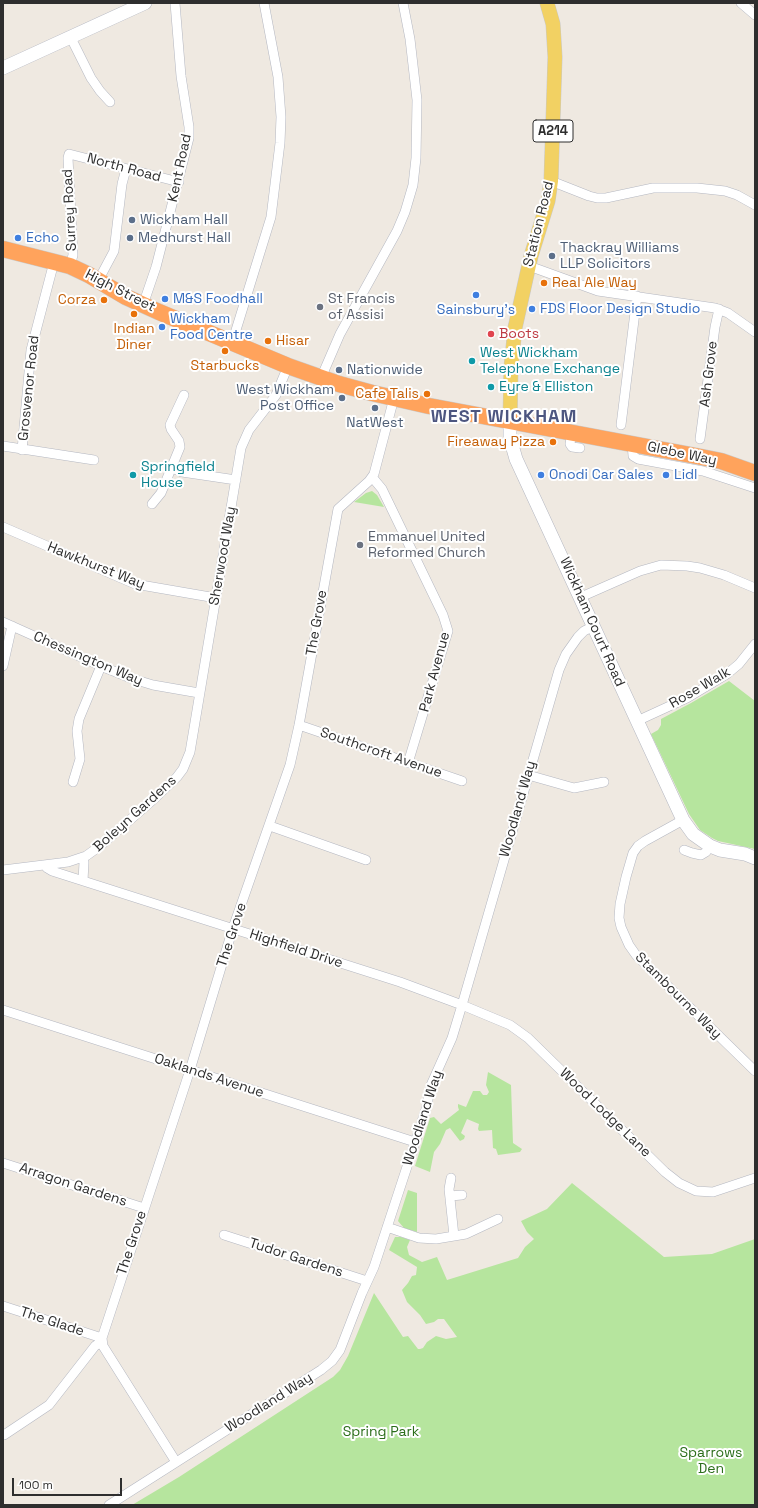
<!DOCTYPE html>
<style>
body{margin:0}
#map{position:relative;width:758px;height:1508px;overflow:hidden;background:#efe9e1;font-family:"Space Grotesk",sans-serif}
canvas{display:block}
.frame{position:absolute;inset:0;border:4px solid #2e2e2e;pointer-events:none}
.scale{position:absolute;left:12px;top:1478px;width:110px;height:18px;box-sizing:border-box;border:2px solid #2e2e2e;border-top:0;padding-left:5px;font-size:12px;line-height:14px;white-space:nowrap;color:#2e2e2e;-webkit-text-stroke:3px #fff;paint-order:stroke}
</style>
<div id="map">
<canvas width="758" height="1508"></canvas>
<div class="frame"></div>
<div class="scale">100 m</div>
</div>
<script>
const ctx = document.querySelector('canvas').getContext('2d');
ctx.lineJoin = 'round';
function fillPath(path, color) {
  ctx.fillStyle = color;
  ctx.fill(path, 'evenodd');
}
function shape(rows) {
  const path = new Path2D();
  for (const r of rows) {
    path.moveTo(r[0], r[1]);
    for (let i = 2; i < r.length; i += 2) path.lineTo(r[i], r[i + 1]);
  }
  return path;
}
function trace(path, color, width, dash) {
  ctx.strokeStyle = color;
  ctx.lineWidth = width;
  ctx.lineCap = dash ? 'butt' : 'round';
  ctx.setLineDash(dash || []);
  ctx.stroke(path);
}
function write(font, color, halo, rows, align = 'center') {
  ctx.font = font + ' "Space Grotesk",sans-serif';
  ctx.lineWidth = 4;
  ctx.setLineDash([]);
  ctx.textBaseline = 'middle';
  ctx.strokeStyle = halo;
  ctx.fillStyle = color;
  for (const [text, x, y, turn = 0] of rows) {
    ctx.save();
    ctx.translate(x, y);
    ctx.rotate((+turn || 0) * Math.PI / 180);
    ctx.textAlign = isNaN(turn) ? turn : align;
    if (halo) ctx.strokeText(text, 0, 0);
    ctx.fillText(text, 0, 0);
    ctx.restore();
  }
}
const green = shape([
 [372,491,377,495,384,507,354,502,366,493],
 [729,681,755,701,755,849,718,841,712,838,700,830,689,814,651,734,658,730,661,725,661,719,691,703],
 [488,1072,511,1085,513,1143,522,1149,520,1152,498,1155,496,1149,493,1148,492,1130,479,1131,478,1129,479,1124,467,1119,461,1133,465,1136,464,1139,460,1141,450,1128,446,1130,440,1144,434,1152,430,1172,415,1166,430,1118,434,1117,441,1124,459,1110,458,1107,458,1104,466,1107,473,1091,480,1091,483,1095,487,1095,489,1092,486,1085],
 [572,1183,664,1257,712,1254,755,1239,755,1505,132,1505,179,1477,333,1377,340,1370,348,1356,374,1293,403,1337,408,1336,418,1349,420,1349,423,1348,427,1342,436,1336,446,1339,457,1337,444,1319,438,1319,434,1322,426,1324,420,1315,407,1302,402,1290,408,1283,412,1276,416,1275,417,1267,389,1250,395,1237,401,1237,410,1240,407,1247,409,1255,422,1262,437,1257,447,1280,518,1258,525,1247,534,1239,527,1232,521,1221,547,1209],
 [408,1190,417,1193,417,1232,404,1228,398,1221]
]);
const street = shape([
 [741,3,755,15],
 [70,36,91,78,100,91,110,102],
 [551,181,589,196,597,198,606,198,653,188,697,188,725,191,737,195,755,205],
 [70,266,73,255,68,158,69,154,179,182],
 [529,266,598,291,715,308,728,313,755,332],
 [98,281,114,251,122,184,126,169],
 [143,305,156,267,189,138,189,127,181,76,175,3],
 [232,343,271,217,280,143,281,117,278,77,264,3],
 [321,378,340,334,397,231,405,212,413,185,416,158,417,100,410,39,403,3],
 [621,425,637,296],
 [572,432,570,444,572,447,580,448],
 [700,439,715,327,719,309],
 [632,443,633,456,638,459,703,471,755,488],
 [3,446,94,460],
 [22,450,31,350,54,262],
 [172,468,182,472,236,480],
 [372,477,382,489,443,615,448,631,408,763],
 [152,504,161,493,180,447,179,441,171,429,170,425,184,395],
 [3,527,135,584,216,598],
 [581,597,640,571,661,565,687,566,700,568,724,575,755,588],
 [3,622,101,666,133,679,153,685,199,693],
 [3,666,12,626],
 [637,721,687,698,727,674,739,664,755,644],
 [299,725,462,781],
 [528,775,574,788,604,782],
 [73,782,80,759,77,731,79,719,101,666],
 [683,820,645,841,638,846,633,853,626,877,620,904,619,918,621,927,629,945,636,955,755,1071],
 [270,826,366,860],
 [684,850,692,853,701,855,706,852,710,846],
 [45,865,47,868,52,871,400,982,462,1005,510,1025,528,1038,665,1172,679,1183,696,1191,713,1192,755,1178],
 [3,870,68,862,86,856,100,846,155,798,177,777,183,769,190,752,241,448,249,430,276,395,288,366],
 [83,881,84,862,83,858],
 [3,1010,415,1142],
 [3,1163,144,1208],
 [451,1178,449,1189,454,1236],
 [450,1196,462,1195],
 [387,1227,419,1238,436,1239,466,1234,498,1219],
 [224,1235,367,1281],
 [3,1306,102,1338],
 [4,1435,49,1405,95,1346,101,1342],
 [176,1462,103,1346,102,1338,190,1070,233,928,290,765,299,725,338,509,369,481,374,474,394,398],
 [109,1505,321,1370,332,1361,340,1350,362,1293,374,1267,426,1109,431,1085,452,1038,462,1005,559,670,566,654,578,637,584,631,594,626]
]);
const secondary = shape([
 [3,68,145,3],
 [510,421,510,438,516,459,683,820,693,834,710,846,720,850,745,854,755,858]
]);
const primary = shape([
 [510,421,511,367,515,328,531,256,548,201,551,181,555,57,553,24,547,3]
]);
const highway = shape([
 [3,249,70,266,89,275,126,297,159,312,288,366,339,384,372,393,429,406,696,456,721,461,755,473]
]);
const markers = [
 [132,220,4,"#5c6f8a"],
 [18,238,4,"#3f7fe0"],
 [130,238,4,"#5c6f8a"],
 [552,256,4,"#5c6f8a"],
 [544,283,4,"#e8710a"],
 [476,295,4,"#3f7fe0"],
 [165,299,4,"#3f7fe0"],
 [104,300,4,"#e8710a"],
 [320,307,4,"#6b7280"],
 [532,309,4,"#3f7fe0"],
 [134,314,4,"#e8710a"],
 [162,327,4,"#3f7fe0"],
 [491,334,4,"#e0444e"],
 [268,341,4,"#e8710a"],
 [225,351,4,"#e8710a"],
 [472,361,4,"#0f9aa8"],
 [339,370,4,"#5c6f8a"],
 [491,387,4,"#0f9aa8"],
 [427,394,4,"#e8710a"],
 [342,398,4,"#5c6f8a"],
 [375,408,4,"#5c6f8a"],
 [553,442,4,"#e8710a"],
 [133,475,4,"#0f9aa8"],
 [541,475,4,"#3f7fe0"],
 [666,475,4,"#3f7fe0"],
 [360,545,4,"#6b7280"]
];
const shields = [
 [553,131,40]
];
const shieldNames = [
 ["A214",553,131]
];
const streetNames = [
 ["North Road",124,168,15],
 ["Kent Road",180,168,-78],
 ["Surrey Road",70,210,-93],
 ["Station Road",539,224,-76],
 ["High Street",120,291,27],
 ["Ash Grove",709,374,-83],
 ["Grosvenor Road",29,388,-84],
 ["Glebe Way",682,454,12],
 ["Sherwood Way",223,556,-80],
 ["Hawkhurst Way",96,566,22],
 ["Wickham Court Road",592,622,66],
 ["The Grove",317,623,-80],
 ["Chessington Way",88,659,23],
 ["Park Avenue",435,672,-75],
 ["Rose Walk",700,688,-30],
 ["Southcroft Avenue",381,753,19],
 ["Woodland Way",518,809,-74],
 ["Boleyn Gardens",135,814,-42],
 ["The Grove",232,935,-72],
 ["Highfield Drive",296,949,18],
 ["Stambourne Way",678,996,45],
 ["Oaklands Avenue",209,1076,18],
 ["Wood Lodge Lane",605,1113,44],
 ["Woodland Way",423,1118,-72],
 ["Arragon Gardens",73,1185,18],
 ["The Grove",132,1243,-72],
 ["Tudor Gardens",296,1258,18],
 ["The Glade",52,1322,18],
 ["Woodland Way",269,1403,-32]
];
const serviceNames = [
 ["Wickham Hall",140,220],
 ["Medhurst Hall",138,238],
 ["Thackray Williams",560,248],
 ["LLP Solicitors",560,264],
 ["Nationwide",347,370],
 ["West Wickham",334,390,"right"],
 ["Post Office",334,406,"right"],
 ["NatWest",375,423,"center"]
];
const shopNames = [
 ["Echo",26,238],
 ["M&S Foodhall",173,299],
 ["FDS Floor Design Studio",540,309],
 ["Sainsbury's",476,310,"center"],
 ["Wickham",170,319],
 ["Food Centre",170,335],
 ["Onodi Car Sales",549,475],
 ["Lidl",674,475]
];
const foodNames = [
 ["Real Ale Way",552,283,"left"],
 ["Corza",96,300],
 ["Indian",134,329,"center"],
 ["Diner",134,345,"center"],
 ["Hisar",276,341,"left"],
 ["Starbucks",225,366,"center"],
 ["Cafe Talis",419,394],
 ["Fireaway Pizza",545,442]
];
const worshipNames = [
 ["St Francis",328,299],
 ["of Assisi",328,315],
 ["Emmanuel United",368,537],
 ["Reformed Church",368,553]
];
const healthNames = [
 ["Boots",499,334]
];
const cultureNames = [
 ["West Wickham",480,353],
 ["Telephone Exchange",480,369],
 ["Eyre & Elliston",499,387],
 ["Springfield",141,467],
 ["House",141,483]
];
const parkNames = [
 ["Spring Park",381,1432],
 ["Sparrows",711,1453],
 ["Den",711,1469]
];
const districtNames = [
 ["WEST WICKHAM",504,417]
];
fillPath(green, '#b6e59e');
trace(street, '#b4b7c1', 10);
trace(secondary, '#b4b7c1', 14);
trace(primary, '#c9c9c9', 15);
trace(highway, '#c9c9c9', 17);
trace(street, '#fff', 9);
trace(secondary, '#fff', 13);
trace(primary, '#f2d163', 14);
trace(highway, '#ffa35c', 16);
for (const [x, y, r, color] of markers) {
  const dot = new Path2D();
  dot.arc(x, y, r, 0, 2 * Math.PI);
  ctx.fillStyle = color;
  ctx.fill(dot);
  trace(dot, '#fff', 1.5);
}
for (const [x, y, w] of shields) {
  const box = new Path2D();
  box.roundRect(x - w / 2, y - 11, w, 22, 3);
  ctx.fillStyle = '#fff';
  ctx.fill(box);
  trace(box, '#2e2e2e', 1);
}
write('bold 13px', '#2e2e2e', null, shieldNames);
write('14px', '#2e2e2e', '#fff', streetNames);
write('14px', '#4e5e75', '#fff', serviceNames, 'left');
write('14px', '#366cbe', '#fff', shopNames, 'left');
write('14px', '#c56008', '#fff', foodNames, 'right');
write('14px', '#5b616d', '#fff', worshipNames, 'left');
write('14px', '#be3a42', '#fff', healthNames, 'left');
write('14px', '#0d838f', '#fff', cultureNames, 'left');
write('14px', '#2c6e1b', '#fff', parkNames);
ctx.letterSpacing = '1px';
write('bold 18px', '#4d5680', '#fff', districtNames);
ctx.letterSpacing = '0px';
</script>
